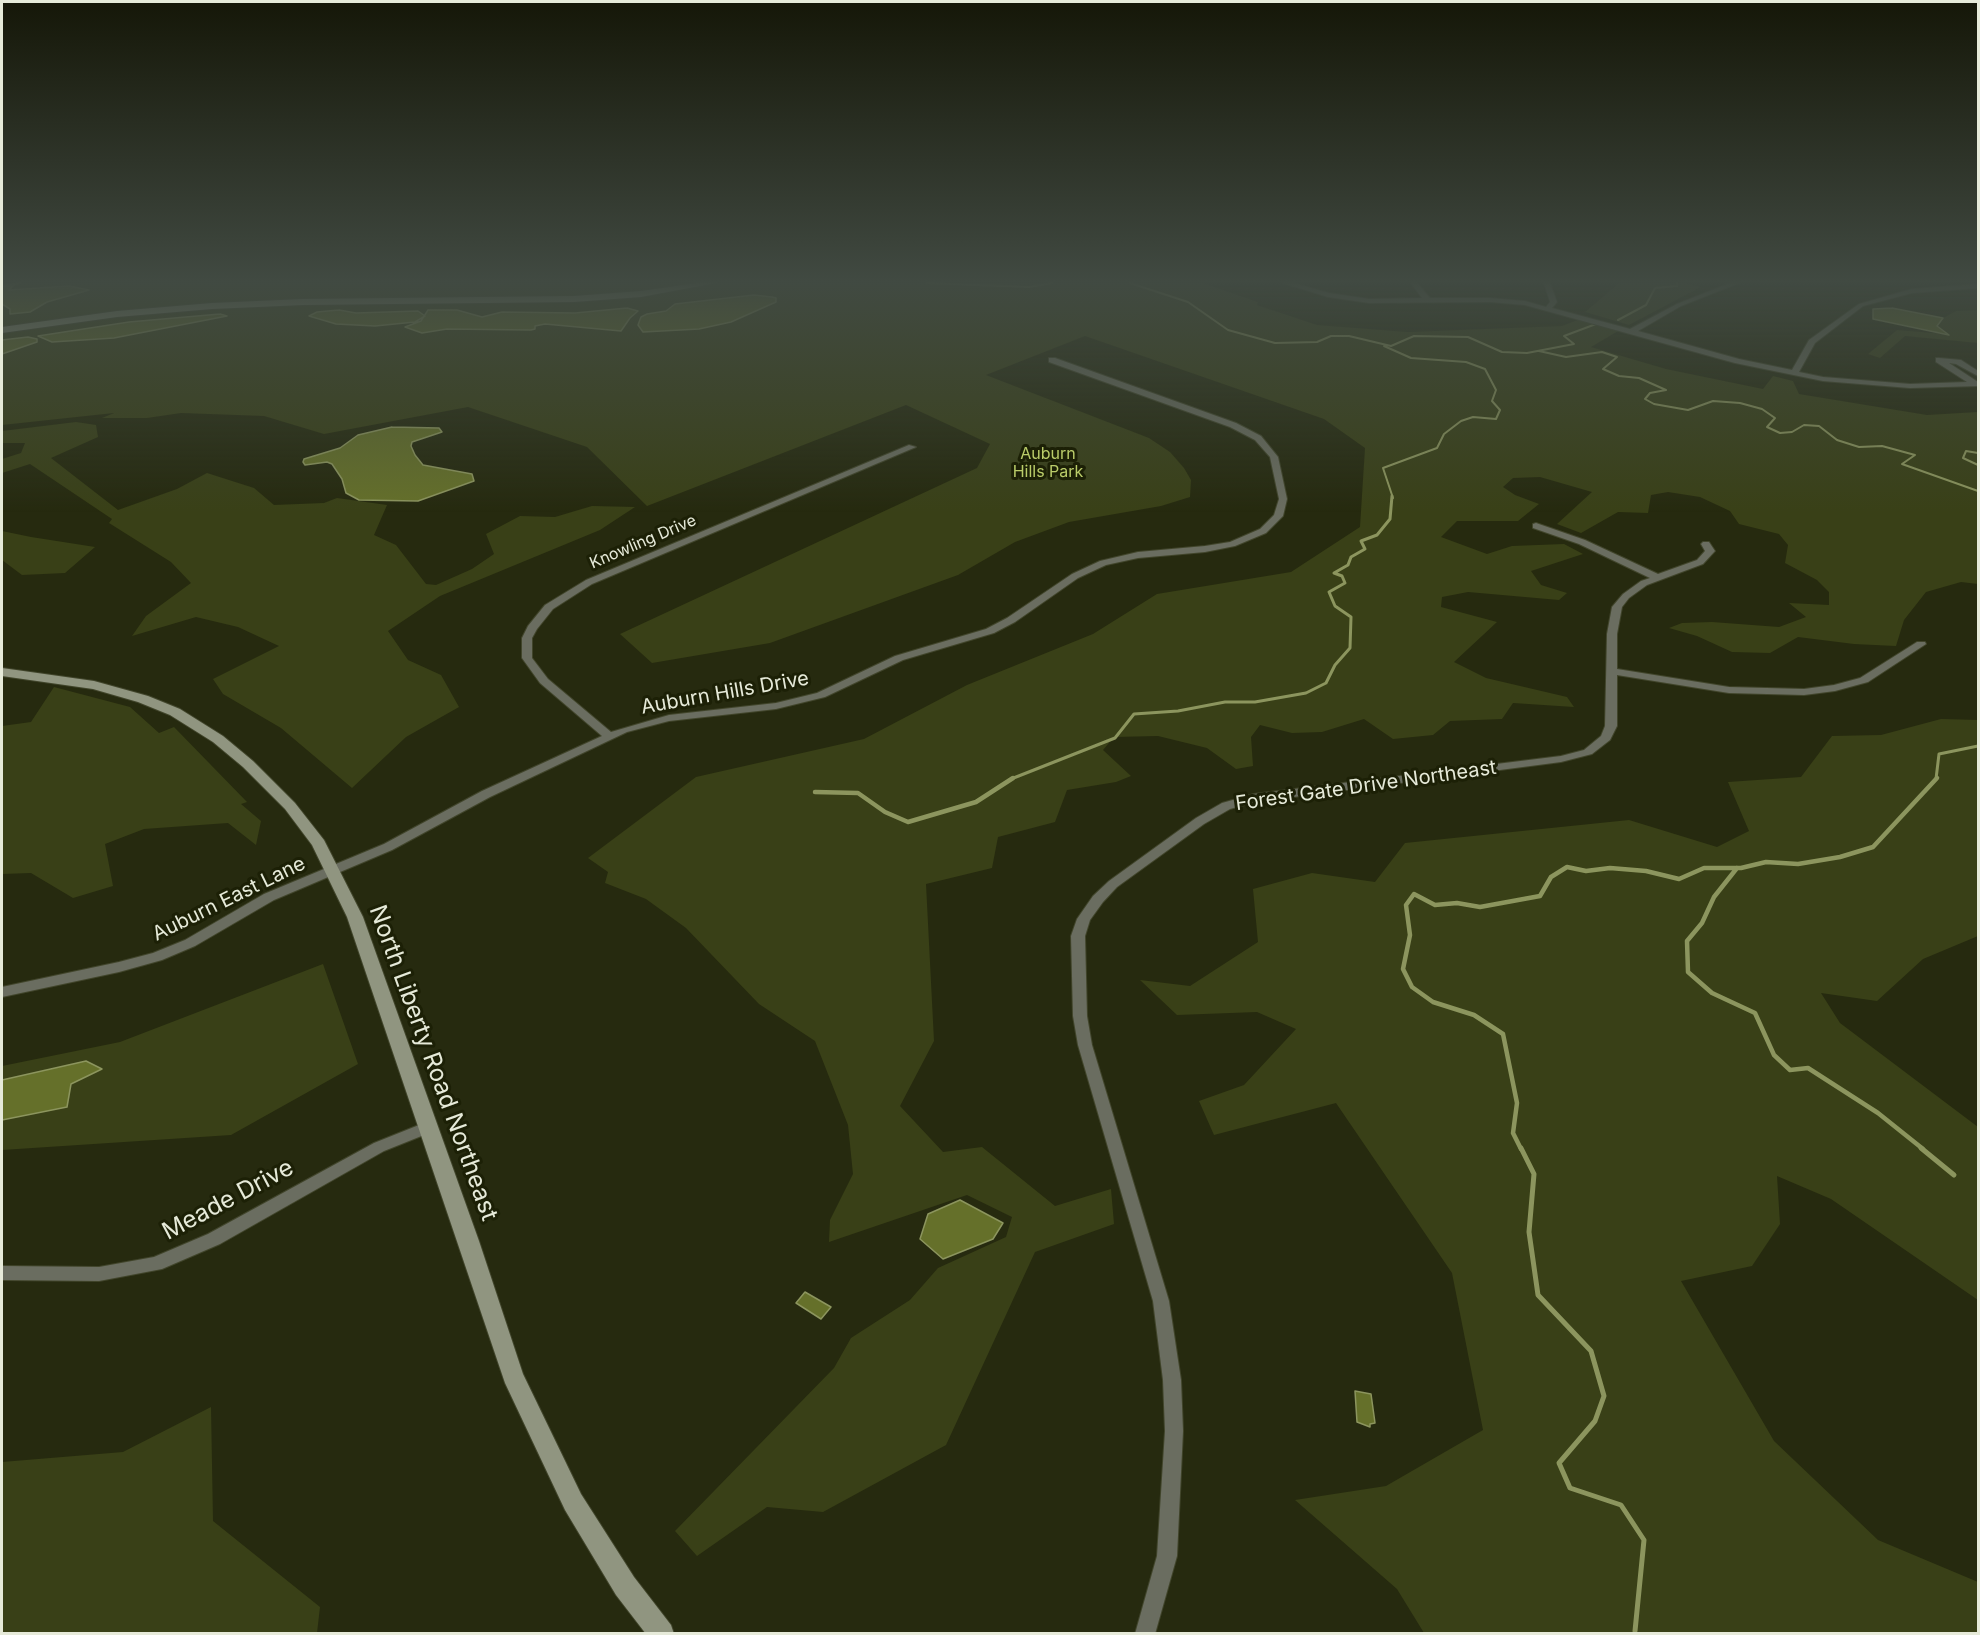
<!DOCTYPE html>
<style>
body{margin:0}
#map{position:relative;width:1980px;height:1635px;overflow:hidden;background:#262a0f;font-family:Inter,sans-serif}
canvas{display:block}
.frame{position:absolute;inset:0;border:3px solid #e6ead9;pointer-events:none}
</style>
<div id="map">
<canvas width="1980" height="1635"></canvas>
<div class="frame"></div>
</div>
<script>
const ctx = document.querySelector('canvas').getContext('2d');
ctx.lineJoin = 'round';
function fillPath(path, color) {
  ctx.fillStyle = color;
  ctx.fill(path, 'evenodd');
}
function shape(rows) {
  const path = new Path2D();
  for (const r of rows) {
    path.moveTo(r[0], r[1]);
    for (let i = 2; i < r.length; i += 2) path.lineTo(r[i], r[i + 1]);
  }
  return path;
}
function trace(path, color, width, dash) {
  ctx.strokeStyle = color;
  ctx.lineWidth = width;
  ctx.lineCap = dash ? 'butt' : 'round';
  ctx.setLineDash(dash || []);
  ctx.stroke(path);
}
function write(font, color, halo, rows, align = 'center') {
  ctx.font = font + ' Inter,sans-serif';
  ctx.lineWidth = 6;
  ctx.setLineDash([]);
  ctx.textBaseline = 'middle';
  ctx.strokeStyle = halo;
  ctx.fillStyle = color;
  for (const [text, x, y, turn = 0] of rows) {
    ctx.save();
    ctx.translate(x, y);
    ctx.rotate((+turn || 0) * Math.PI / 180);
    ctx.textAlign = isNaN(turn) ? turn : align;
    if (halo) ctx.strokeText(text, 0, 0);
    ctx.fillText(text, 0, 0);
    ctx.restore();
  }
}
const green = shape([
 [2,283,1203,283,1258,302,1257,305,1317,325,1408,332,1562,326,1580,319,1620,330,1591,347,1666,369,1763,389,1773,376,1793,381,1799,394,1927,415,1978,412,1978,584,1961,582,1926,592,1904,620,1896,646,1854,644,1798,637,1770,653,1732,652,1697,636,1669,628,1682,623,1712,622,1779,627,1806,617,1789,603,1829,605,1829,592,1817,580,1785,563,1788,545,1779,534,1739,524,1730,511,1700,497,1668,492,1651,495,1648,513,1618,512,1581,533,1557,524,1592,492,1540,477,1513,478,1503,487,1515,495,1539,504,1518,521,1457,521,1441,537,1487,554,1512,546,1564,544,1583,554,1531,571,1541,585,1567,593,1559,600,1468,592,1442,597,1441,607,1497,622,1454,662,1486,678,1567,697,1574,707,1513,703,1502,719,1450,721,1433,735,1393,739,1364,719,1322,732,1292,733,1260,725,1251,737,1253,766,1236,769,1207,748,1158,736,1114,737,1103,750,1131,776,1116,782,1067,790,1055,822,998,837,992,868,926,884,934,1041,900,1106,943,1152,982,1147,1055,1206,1111,1189,1114,1224,1035,1252,946,1445,823,1512,767,1507,697,1556,675,1531,834,1368,851,1338,910,1300,938,1268,1006,1237,1012,1217,967,1195,829,1242,830,1220,853,1174,848,1125,815,1041,759,1004,686,928,646,899,605,883,608,872,588,858,696,777,864,739,967,685,1093,634,1157,594,1291,572,1360,527,1365,448,1324,419,1085,336,986,375,1149,438,1170,452,1184,468,1191,480,1190,497,1161,506,1069,522,1015,542,958,575,770,643,652,663,620,634,977,468,990,444,906,405,647,506,587,447,468,407,324,434,264,416,181,413,147,418,102,418,114,413,2,425],
 [1619,283,1684,283,1701,287,1629,325,1585,312],
 [1978,310,1978,343,1905,336,1880,358,1868,354,1897,330,1947,334,1936,326,1943,318,1956,311],
 [76,422,96,425,98,437,51,458,118,510,177,489,207,473,254,488,274,505,324,503,337,498,387,505,374,535,396,545,426,584,436,585,472,569,494,554,486,534,520,516,555,517,592,506,635,507,600,530,440,596,388,631,408,660,441,675,459,707,406,737,352,788,281,728,223,694,213,679,279,646,238,627,196,617,132,636,146,616,191,583,171,562,109,523,112,519,30,464,2,473,2,459,21,453,25,443,2,443,2,431],
 [2,531,31,537,95,547,65,573,22,575,2,560],
 [54,687,130,707,159,733,174,727,247,802,241,804,261,821,256,845,228,823,144,829,105,844,113,886,73,898,31,873,2,874,2,726,31,722],
 [1941,719,1978,720,1978,936,1923,959,1877,1001,1821,993,1840,1023,1978,1127,1978,1300,1831,1199,1777,1176,1780,1224,1752,1266,1681,1281,1774,1441,1878,1540,1978,1582,1978,1633,1424,1633,1397,1589,1295,1500,1386,1486,1483,1430,1452,1273,1336,1103,1214,1135,1199,1101,1244,1085,1296,1029,1257,1012,1177,1015,1140,980,1190,986,1258,942,1253,889,1312,873,1375,882,1405,843,1629,820,1717,847,1749,831,1728,782,1801,777,1832,736,1881,735],
 [323,964,358,1064,231,1135,2,1150,2,1066,120,1042],
 [211,1407,213,1521,320,1607,317,1633,2,1633,2,1462,123,1452]
]);
const water = shape([
 [14,285,9,290,69,286,89,290,47,302,30,312,10,314,10,309,2,304,2,287,14,285],
 [754,295,772,297,776,298,776,302,731,322,699,329,643,332,638,325,641,317,647,314,666,311,675,304,754,295],
 [627,308,638,311,630,318,621,331,545,324,535,326,535,329,531,330,447,329,422,333,405,327,421,321,428,310,457,310,482,317,502,312,575,313,627,308],
 [1892,308,1943,318,1937,326,1949,335,1873,319,1873,309,1892,308],
 [339,310,356,313,418,311,425,316,415,322,375,326,336,324,309,316,317,312,339,310],
 [220,314,227,316,114,338,52,342,38,336,129,322,220,314],
 [28,337,37,339,37,342,2,354,2,340,28,337],
 [392,427,439,428,442,432,412,442,411,446,415,455,423,465,472,474,474,481,418,501,359,500,346,493,342,479,332,464,327,462,305,465,303,462,304,459,340,448,358,435,392,427],
 [86,1061,102,1069,71,1084,67,1107,2,1120,2,1080,86,1061],
 [960,1200,1003,1223,993,1239,943,1259,920,1239,928,1214,960,1200],
 [805,1292,831,1307,821,1319,796,1303,805,1292],
 [1355,1391,1371,1394,1375,1423,1370,1424,1370,1427,1357,1422,1355,1391]
]);
const streamFar3 = shape([
 [927,283,1029,287,1052,283],
 [1130,283,1188,302,1228,330,1275,343,1317,342,1331,336,1349,336,1391,346,1414,336,1468,337,1502,352,1527,353,1574,344,1564,336,1596,324],
 [2,286,20,283],
 [1618,320,1646,305,1655,288,1677,286,1677,283],
 [1384,346,1411,358,1466,362,1485,369,1496,390,1492,401,1500,410,1496,419,1473,417,1461,421,1444,434,1437,448,1383,468,1393,498],
 [1539,351,1566,357,1602,352,1617,357,1603,369,1619,376,1639,378,1666,390,1650,393,1645,399,1654,404,1688,410,1713,401,1740,403,1762,409,1775,418,1767,427,1780,433,1792,432,1804,425,1819,426,1837,440,1859,447,1882,446,1915,455,1902,464,1978,491],
 [1978,453,1966,451,1963,458,1978,465]
]);
const streamFar2 = shape([
 [1011,779,1115,738,1134,714,1178,711,1225,702,1255,702,1306,693,1326,683,1335,665,1350,648,1351,617,1335,606,1329,592,1345,583,1342,576,1334,573,1348,565,1351,557,1365,549,1361,541,1377,535,1390,519,1392,496],
 [1936,779,1939,754,1978,746]
]);
const streamFar1 = shape([
 [815,792,858,793,885,812,908,822,976,802,1013,778],
 [1737,868,1714,897,1702,923,1687,941,1688,972,1712,993,1755,1013,1774,1055,1790,1070,1808,1068,1878,1113,1923,1149],
 [1521,1149,1513,1133,1517,1103,1503,1034,1474,1015,1433,1002,1412,987,1403,969,1410,935,1406,905,1414,894,1435,905,1457,903,1480,907,1540,896,1551,877,1567,867,1586,871,1610,868,1646,871,1679,879,1704,868,1741,868,1766,862,1798,864,1840,857,1873,847,1937,778]
]);
const stream = shape([
 [1521,1148,1534,1174,1529,1232,1538,1295,1591,1351,1604,1396,1595,1421,1559,1463,1570,1488,1621,1505,1644,1540,1635,1631],
 [1921,1148,1954,1175]
]);
const street = shape([
 [1283,283,1293,283,1329,293,1369,299,1422,298,1411,283,1417,283,1430,298,1490,298,1525,301,1546,307,1550,302,1544,283,1550,283,1557,302,1552,308,1630,329,1677,304,1730,283,1739,283,1681,306,1638,331,1739,359,1792,370,1809,340,1859,304,1912,289,1978,284,1978,288,1912,293,1863,306,1815,343,1799,372,1823,377,1910,384,1967,382,1936,362,1936,358,1939,358,1961,360,1978,371,1978,376,1956,364,1949,363,1978,382,1978,386,1910,388,1823,381,1735,363,1525,305,1490,302,1369,303,1328,297,1283,283],
 [1049,358,1055,358,1236,423,1261,436,1278,457,1287,499,1283,516,1266,533,1235,546,1205,552,1138,558,1106,565,1078,578,1015,622,994,633,903,660,825,697,776,709,669,721,627,732,490,797,392,850,274,900,195,946,162,960,119,972,2,997,2,987,119,962,153,953,185,940,264,894,384,844,482,791,602,736,540,683,522,658,522,638,528,626,545,605,586,580,909,445,916,447,592,584,553,609,537,629,532,638,532,658,548,679,611,732,669,715,776,703,817,693,895,656,986,629,1007,618,1072,574,1100,561,1138,552,1205,546,1230,542,1260,529,1274,515,1279,499,1270,457,1255,440,1230,427,1049,362,1049,358],
 [1536,523,1585,540,1658,574,1697,560,1705,551,1701,544,1703,542,1709,542,1715,551,1703,564,1647,585,1629,598,1622,607,1617,634,1617,669,1729,687,1804,689,1834,685,1860,678,1917,642,1925,642,1926,644,1868,682,1835,691,1804,695,1729,693,1617,675,1617,726,1610,740,1592,754,1561,762,1255,802,1230,809,1204,824,1117,887,1103,902,1090,920,1085,936,1087,1016,1092,1045,1169,1301,1181,1380,1183,1431,1177,1556,1155,1634,1135,1634,1157,1556,1165,1431,1163,1380,1153,1301,1078,1045,1073,1016,1071,936,1077,919,1093,896,1109,881,1196,818,1222,803,1254,794,1561,756,1584,750,1601,736,1605,726,1607,634,1612,607,1623,594,1641,581,1650,578,1579,544,1533,528,1533,524,1536,523],
 [429,1121,434,1123,437,1127,434,1131,384,1151,220,1244,162,1269,99,1281,2,1280,2,1266,99,1267,154,1257,208,1234,374,1143,429,1121]
]);
const secondary = shape([
 [697,283,716,283,641,297,574,302,303,305,212,309,117,317,2,333,2,327,117,311,212,303,303,299,574,296,641,291,697,283],
 [2,668,94,681,148,696,180,709,223,736,253,761,295,803,324,840,363,917,479,1241,523,1374,581,1494,634,1577,671,1625,674,1634,646,1634,616,1595,565,1510,505,1383,347,917,312,845,285,809,243,767,213,742,170,715,138,702,93,689,2,676,2,668]
]);
const farParknames = [
 ["Auburn",1048,454],
 ["Hills Park",1048,472]
];
const farStreetnames = [
 ["Knowling Drive",643,542,-23]
];
const streetNames = [
 ["Auburn Hills Drive",725,693,-10],
 ["Forest Gate Drive Northeast",1366,786,-8],
 ["Auburn East Lane",229,899,-26]
];
const nearStreetnames = [
 ["North Liberty Road Northeast",433,1063,70],
 ["Meade Drive",228,1200,-28]
];
fillPath(green, '#394017');
fillPath(water, '#65702a');
trace(water, '#8c955e', 1.5);
trace(streamFar3, '#8c955e', 2);
trace(streamFar2, '#8c955e', 3);
trace(streamFar1, '#8c955e', 4.5);
trace(stream, '#8c955e', 5);
trace(street, '#41452b', 2);
trace(secondary, '#41452b', 2);
fillPath(street, '#6a6d60');
fillPath(secondary, '#909580');
const sky = ctx.createLinearGradient(0, 0, 0, 512);
sky.addColorStop(0, '#151708');
sky.addColorStop(0.55, '#414a42');
sky.addColorStop(1, '#414a4200');
ctx.fillStyle = sky;
ctx.fillRect(0, 0, 1980, 512);
write('16px', '#bacc69', '#1c2006', farParknames);
write('16px', '#e6ead9', '#1c2006', farStreetnames);
write('20px', '#e6ead9', '#1c2006', streetNames);
write('24px', '#e6ead9', '#1c2006', nearStreetnames);
</script>
